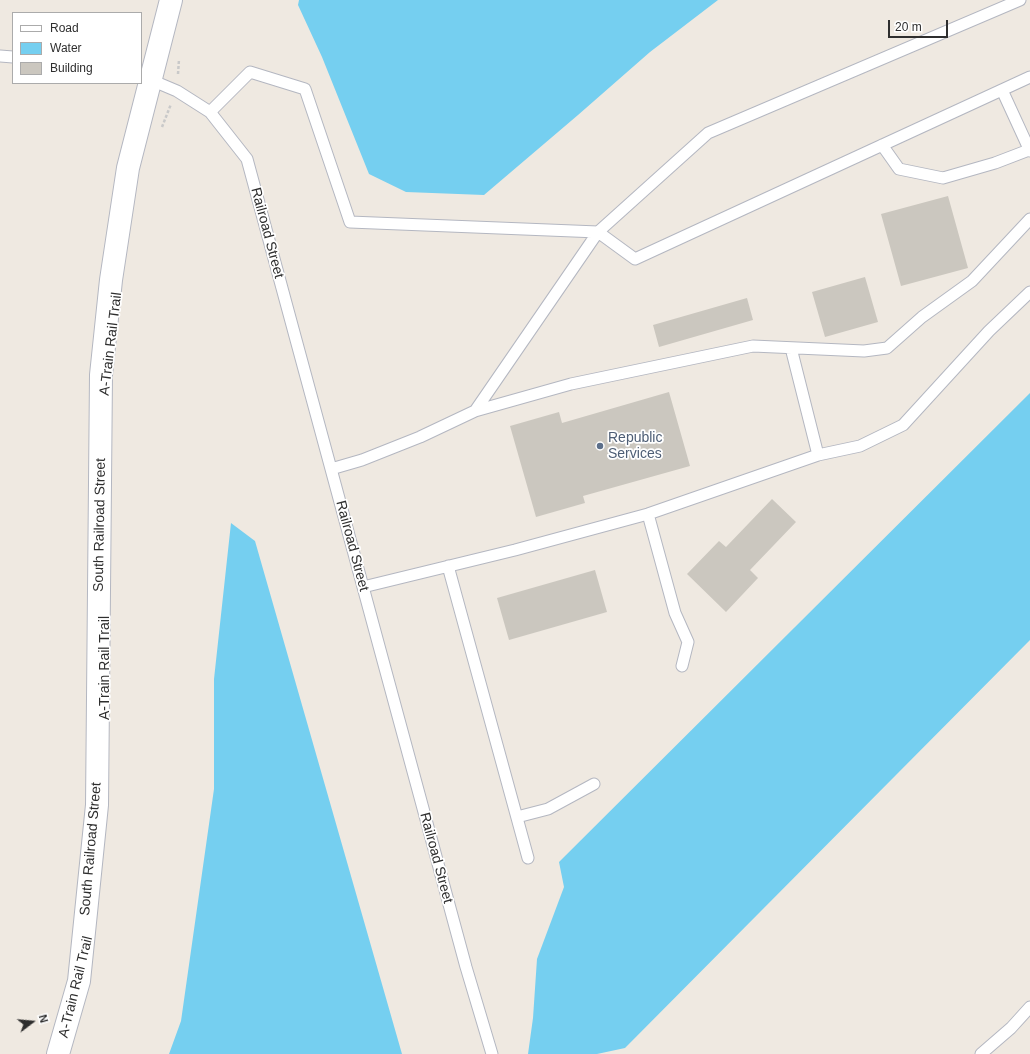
<!DOCTYPE html>
<style>
body{margin:0}
#map{position:relative;width:1030px;height:1054px;overflow:hidden;background:#efe9e1;font-family:Arial,sans-serif}
canvas{display:block}
.legend{position:absolute;left:12px;top:12px;width:130px;height:72px;box-sizing:border-box;background:#fff;border:1px solid #ababab;margin:0;padding:5px 7px;list-style:none;font-size:12px;color:#2e2e2e}
.legend li{display:flex;align-items:center;gap:8px;height:20px}
.legend b{width:20px;border:1px solid #ababab}
.north{position:absolute;left:12px;top:1002px;width:40px;height:40px;-webkit-text-stroke:3px #fff;paint-order:stroke;rotate:74deg;font-size:11px;font-weight:700;line-height:16px;text-align:center;color:#2e2e2e}
.north::after{content:'';display:block;margin:auto;width:14px;height:18px;background:#2e2e2e;clip-path:polygon(50% 0,100% 100%,50% 72%,0 100%)}
.scale{position:absolute;left:888px;top:20px;width:60px;height:18px;box-sizing:border-box;border:2px solid #2e2e2e;border-top:0;padding-left:5px;font-size:12px;line-height:14px;white-space:nowrap;color:#2e2e2e;-webkit-text-stroke:3px #fff;paint-order:stroke}
</style>
<div id="map">
<canvas width="1030" height="1054"></canvas>
<ul class="legend">
<li><b style="height:5px;background:#fff"></b>Road</li>
<li><b style="height:11px;background:#75cff0"></b>Water</li>
<li><b style="height:11px;background:#cbc7bf"></b>Building</li>
</ul>
<div class="north">N</div>
<div class="scale">20 m</div>
</div>
<script>
const ctx = document.querySelector('canvas').getContext('2d');
ctx.lineJoin = 'round';
function fillPath(path, color) {
  ctx.fillStyle = color;
  ctx.fill(path, 'evenodd');
}
function shape(rows) {
  const path = new Path2D();
  for (const r of rows) {
    path.moveTo(r[0], r[1]);
    for (let i = 2; i < r.length; i += 2) path.lineTo(r[i], r[i + 1]);
  }
  return path;
}
function trace(path, color, width, dash) {
  ctx.strokeStyle = color;
  ctx.lineWidth = width;
  ctx.lineCap = dash ? 'butt' : 'round';
  ctx.setLineDash(dash || []);
  ctx.stroke(path);
}
function write(font, color, halo, rows, align = 'center') {
  ctx.font = font + ' Arial,sans-serif';
  ctx.lineWidth = 3.5;
  ctx.setLineDash([]);
  ctx.textBaseline = 'middle';
  ctx.strokeStyle = halo;
  ctx.fillStyle = color;
  for (const [text, x, y, turn = 0] of rows) {
    ctx.save();
    ctx.translate(x, y);
    ctx.rotate((+turn || 0) * Math.PI / 180);
    ctx.textAlign = isNaN(turn) ? turn : align;
    if (halo) ctx.strokeText(text, 0, 0);
    ctx.fillText(text, 0, 0);
    ctx.restore();
  }
}
const water = shape([
 [299,0,718,0,650,52,578,115,484,195,406,192,369,174,322,57,298,5],
 [1030,393,1030,640,625,1048,597,1054,528,1054,533,1018,537,959,564,887,559,862],
 [231,523,255,541,402,1054,169,1054,181,1021,214,789,214,679]
]);
const building = shape([
 [948,196,968,268,901,286,881,214],
 [865,277,878,322,825,337,812,292],
 [747,298,753,320,659,347,653,325],
 [669,392,690,466,583,496,585,503,536,517,510,426,559,412,562,423],
 [772,499,796,522,750,570,758,578,726,612,687,574,719,541,726,547],
 [595,570,607,612,509,640,497,598]
]);
const path = shape([
 [178,74,179,59],
 [162,127,171,104]
]);
const lane = shape([
 [0,56,13,57],
 [147,79,151,80,177,91,210,112,247,159,466,967,492,1054],
 [1002,90,1030,151],
 [210,112,250,72,305,89,350,222,598,232,708,133,1020,0],
 [882,145,899,169,943,178,995,163,1029,150],
 [791,348,818,455],
 [475,411,598,232,635,259,1030,77],
 [331,469,362,460,420,437,475,411,571,384,753,346,864,351,887,348,922,317,972,281,1030,219],
 [648,514,675,613,688,642,682,666],
 [448,566,528,858],
 [363,587,515,550,648,514,818,455,860,446,903,425,989,331,1030,292],
 [517,817,548,809,594,784],
 [981,1054,1011,1028,1030,1007]
]);
const secondary = shape([
 [58,1054,79,981,97,805,101,375,111,280,128,168,171,0]
]);
const markers = [
 [600,446,4,"#5c6f8a"]
];
const streetNames = [
 ["Railroad Street",267,233,75],
 ["A-Train Rail Trail",111,344,-83],
 ["South Railroad Street",100,525,-89],
 ["Railroad Street",352,546,75],
 ["A-Train Rail Trail",105,668,-90],
 ["South Railroad Street",91,849,-85],
 ["Railroad Street",436,858,75],
 ["A-Train Rail Trail",76,987,-76]
];
const serviceNames = [
 ["Republic",608,438],
 ["Services",608,454]
];
fillPath(water, '#75cff0');
fillPath(building, '#cbc7bf');
trace(lane, '#b4b7c1', 13);
trace(secondary, '#b4b7c1', 24);
trace(path, '#c9c9c9', 2.5, [3, 2]);
trace(lane, '#fff', 11);
trace(secondary, '#fff', 22);
for (const [x, y, r, color] of markers) {
  const dot = new Path2D();
  dot.arc(x, y, r, 0, 2 * Math.PI);
  ctx.fillStyle = color;
  ctx.fill(dot);
  trace(dot, '#fff', 1.5);
}
write('14px', '#2e2e2e', '#fff', streetNames);
write('14px', '#4e5e75', '#fff', serviceNames, 'left');
</script>
